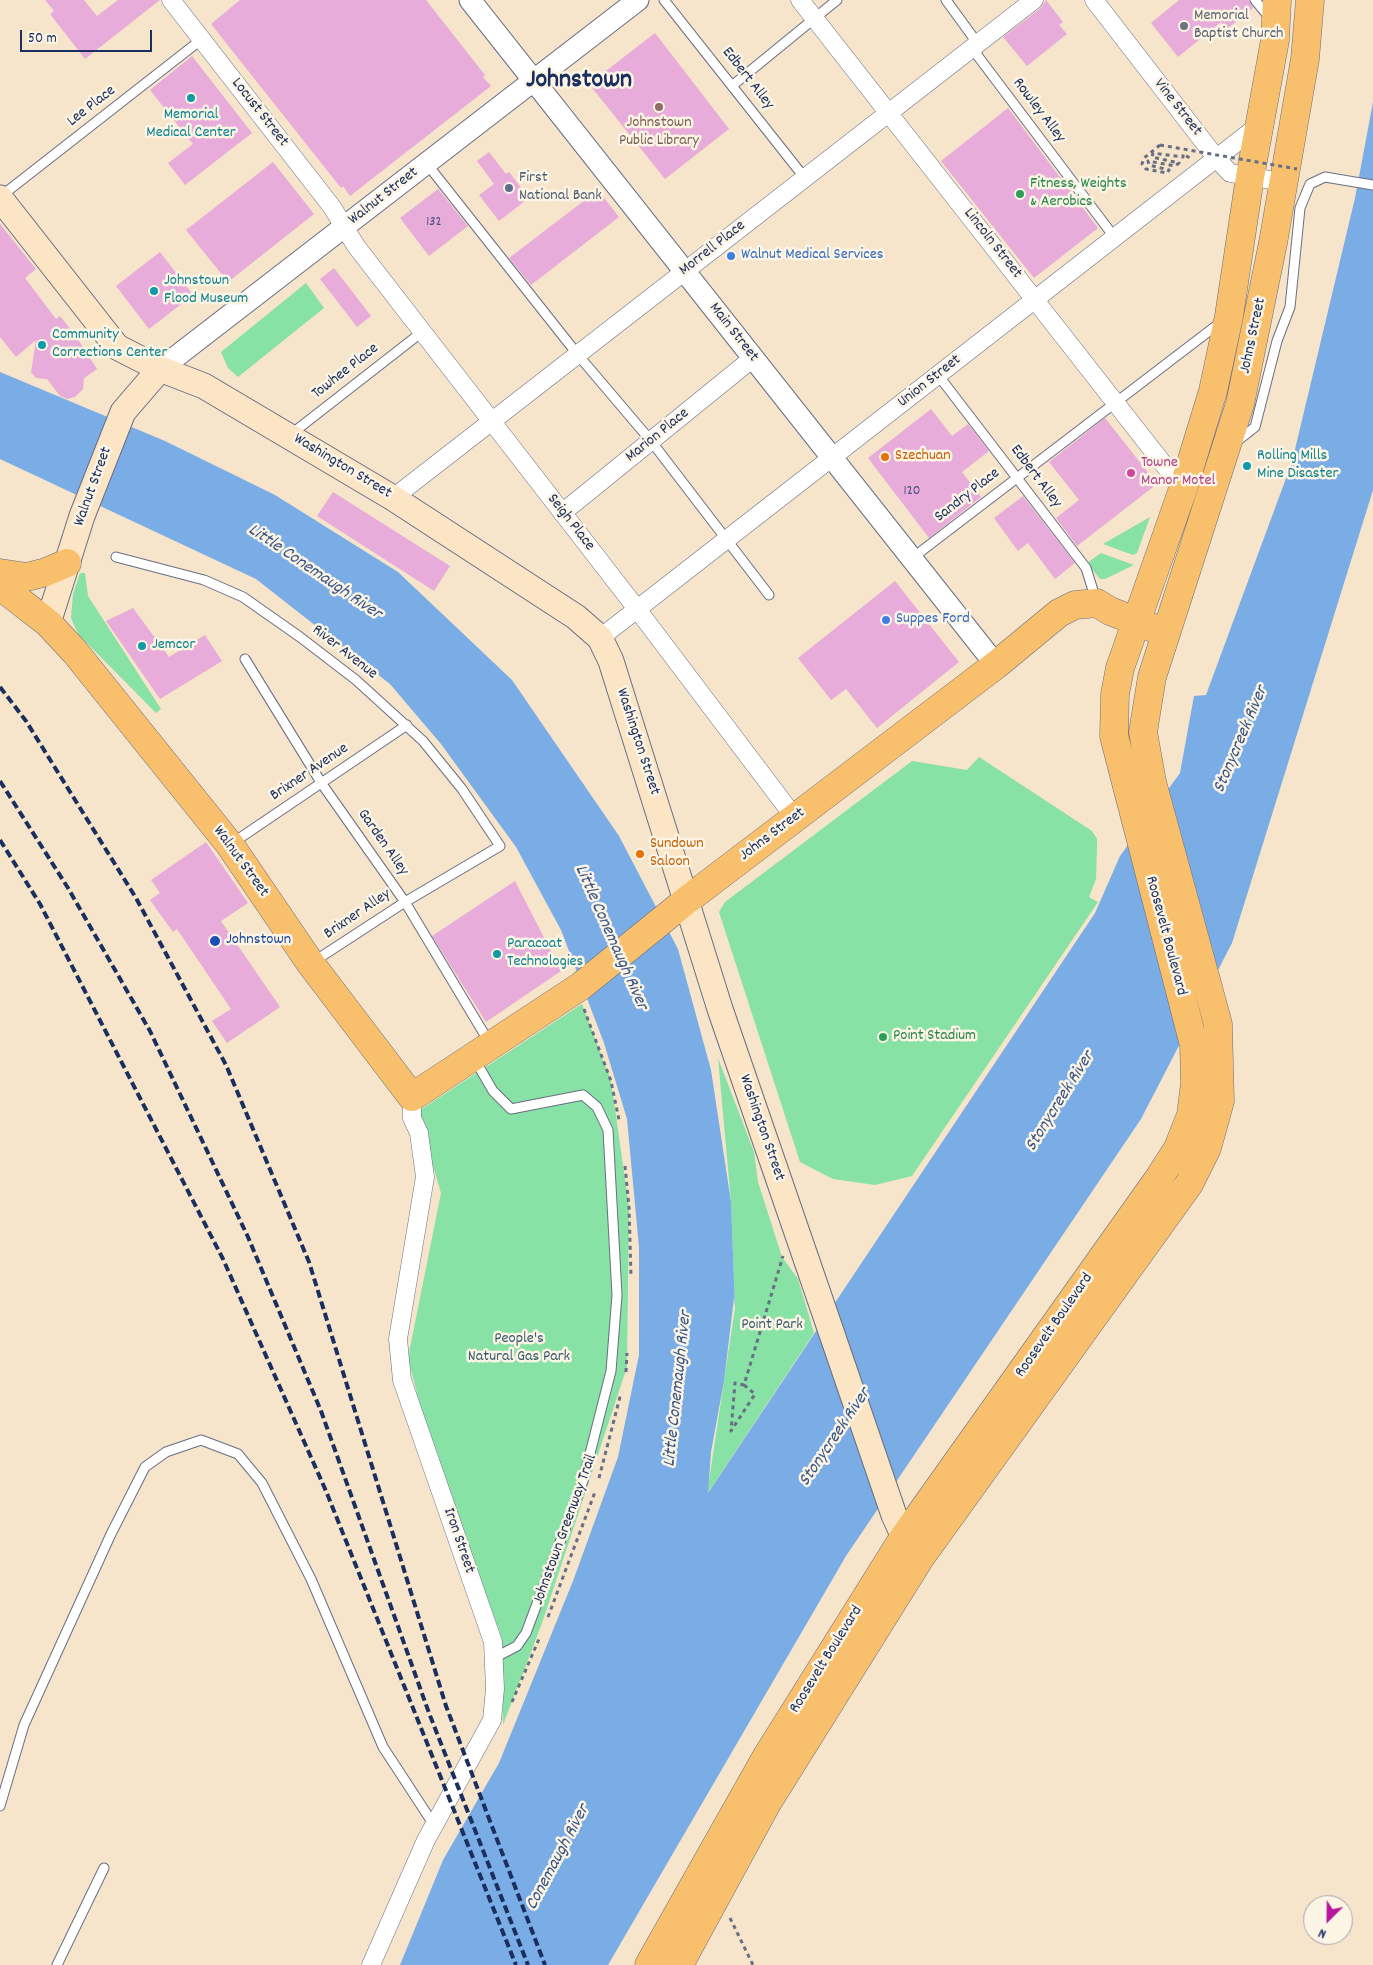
<!DOCTYPE html>
<style>
body{margin:0}
#map{position:relative;width:1373px;height:1965px;overflow:hidden;background:#f6e4cb;font-family:Dekko,sans-serif}
canvas{display:block}
.north{position:absolute;left:1303px;top:1895px;width:50px;height:50px;box-sizing:border-box;background:#fcf5e5;border:1px solid #a2a6af;border-radius:50%;rotate:203deg;font-size:14px;font-weight:700;line-height:20px;text-align:center;color:#1b2f5e}
.north::after{content:'';display:block;margin:auto;width:18px;height:22px;background:#b5179e;clip-path:polygon(50% 0,100% 100%,50% 72%,0 100%)}
.scale{position:absolute;left:20px;top:30px;width:132px;height:22px;box-sizing:border-box;border:2px solid #1b2f5e;border-top:0;padding-left:6px;font-size:15px;line-height:18px;white-space:nowrap;color:#1b2f5e;-webkit-text-stroke:4px #fcf5e5;paint-order:stroke}
</style>
<div id="map">
<canvas width="1373" height="1965"></canvas>
<div class="north">N</div>
<div class="scale">50 m</div>
</div>
<script>
const ctx = document.querySelector('canvas').getContext('2d');
ctx.lineJoin = 'round';
function fillPath(path, color) {
  ctx.fillStyle = color;
  ctx.fill(path, 'evenodd');
}
function shape(rows) {
  const path = new Path2D();
  for (const r of rows) {
    path.moveTo(r[0], r[1]);
    for (let i = 2; i < r.length; i += 2) path.lineTo(r[i], r[i + 1]);
  }
  return path;
}
function trace(path, color, width, dash) {
  ctx.strokeStyle = color;
  ctx.lineWidth = width;
  ctx.lineCap = dash ? 'butt' : 'round';
  ctx.setLineDash(dash || []);
  ctx.stroke(path);
}
function write(font, color, halo, rows, align = 'center') {
  ctx.font = font + ' Dekko,sans-serif';
  ctx.lineWidth = 5;
  ctx.setLineDash([]);
  ctx.textBaseline = 'middle';
  ctx.strokeStyle = halo;
  ctx.fillStyle = color;
  for (const [text, x, y, turn = 0] of rows) {
    ctx.save();
    ctx.translate(x, y);
    ctx.rotate((+turn || 0) * Math.PI / 180);
    ctx.textAlign = isNaN(turn) ? turn : align;
    if (halo) ctx.strokeText(text, 0, 0);
    ctx.fillText(text, 0, 0);
    ctx.restore();
  }
}
const green = shape([
 [306,283,324,308,238,377,228,368,221,352],
 [1150,517,1137,553,1133,555,1103,544],
 [1101,553,1134,565,1105,579,1100,579,1087,563],
 [80,573,85,573,88,596,161,709,156,713,79,635,74,625,71,618,73,594],
 [979,757,1092,831,1097,839,1097,848,1096,879,1089,897,1098,902,912,1176,875,1185,833,1179,800,1162,719,912,725,902,912,761,967,770],
 [582,1004,611,1081,629,1207,627,1367,542,1623,503,1725,500,1632,433,1456,408,1358,441,1193,417,1112],
 [718,1058,754,1152,758,1182,782,1257,798,1279,814,1333,707,1494,735,1308,731,1202]
]);
const water = shape([
 [1373,102,1373,490,1232,943,1141,1119,846,1556,608,1965,400,1965,443,1860,499,1763,573,1581,618,1457,639,1355,639,1247,627,1119,604,1043,561,930,516,847,441,744,390,684,256,579,0,459,0,372,165,441,275,495,398,572,512,680,619,836,678,949,711,1070,731,1202,735,1308,734,1298,724,1381,711,1452,708,1493,1095,913,1120,856,1180,773,1194,696,1206,695,1292,462,1355,198]
]);
const building = shape([
 [45,0,84,0,97,16,118,0,160,0,85,59,50,14,54,11],
 [240,0,426,0,485,75,483,77,491,86,350,196,343,186,341,188,211,24],
 [1046,0,1063,22,1059,25,1067,34,1027,66,1003,37,1041,8],
 [1179,0,1249,0,1253,8,1227,29,1221,22,1178,57,1151,23],
 [655,33,729,129,665,179,589,84],
 [192,56,252,133,185,185,168,163,193,144,150,90],
 [1008,108,1098,228,1034,278,941,161],
 [489,152,506,174,509,172,529,198,499,221,479,195,494,184,477,161],
 [273,162,314,214,228,282,186,230],
 [438,189,468,226,429,256,400,218],
 [598,190,619,217,531,285,509,258],
 [0,224,36,269,25,278,56,319,60,316,75,335,97,369,84,378,83,389,75,397,67,399,60,396,47,379,36,378,31,372,36,340,16,357,0,337],
 [160,252,193,295,149,329,116,286],
 [334,268,371,316,357,327,320,279],
 [931,409,952,436,968,424,989,451,962,472,981,497,929,538,868,458],
 [1105,418,1157,484,1077,546,1056,518,1079,500,1049,462],
 [333,492,450,566,434,591,317,516],
 [1023,496,1075,563,1055,579,1028,543,1018,551,994,518],
 [895,581,959,662,877,728,846,689,831,700,798,658],
 [133,608,169,657,205,635,222,661,160,699,106,621],
 [206,842,248,903,221,921,280,1007,227,1043,212,1021,231,1009,177,929,173,932,150,900,160,893,151,880],
 [515,881,561,971,486,1022,432,936]
]);
const path = shape([
 [1160,145,1144,158,1142,164,1146,169,1167,173,1169,170,1149,165,1148,161,1175,166,1179,163,1152,157,1153,153,1183,157,1183,154,1190,158],
 [584,1009,611,1081,619,1120],
 [625,1166,629,1207,631,1277],
 [626,1372,627,1353],
 [744,1385,755,1394,731,1431,735,1383,744,1385,783,1256],
 [599,1478,621,1393],
 [548,1617,595,1492],
 [512,1702,539,1639],
 [730,1918,753,1965]
]);
const service = shape([
 [664,0,804,177],
 [946,0,978,44,977,55,1115,238],
 [1255,0,1269,17],
 [733,85,837,0],
 [427,164,578,355,651,441,769,595],
 [0,197,202,39],
 [938,375,1086,568,1096,600],
 [290,435,422,332],
 [1236,442,1255,427,1277,341,1290,307,1300,208,1310,184,1325,177,1373,185],
 [116,557,204,580,243,597,300,637,356,680,423,741,462,789,500,846,405,902,313,962],
 [911,559,1221,322],
 [245,659,322,784,405,902,489,1042],
 [231,844,407,725],
 [475,1060,493,1091,511,1109,583,1095,597,1107,608,1130,617,1295,611,1371,583,1481,526,1633,517,1646,494,1658],
 [0,1806,24,1725,111,1534,145,1467,166,1452,201,1440,238,1454,262,1483,311,1579,383,1747,434,1825],
 [57,1965,104,1868]
]);
const minor = shape([
 [171,0,332,207,356,246,637,609,795,818],
 [800,0,1183,489],
 [1094,0,1217,159,1230,173,1282,182],
 [393,498,1034,0],
 [562,513,753,358],
 [600,638,1259,125],
 [371,1965,426,1840,492,1720,495,1689,493,1642,402,1380,398,1339,425,1177,419,1133,412,1118,412,1097]
]);
const tertiary = shape([
 [470,0,996,665],
 [160,369,638,0]
]);
const secondary = shape([
 [0,198,117,347,160,369,204,386,393,498,576,617,600,638,611,661,720,1009,822,1305,894,1515,904,1537,914,1550],
 [48,623,82,516,123,412,160,369]
]);
const primary = shape([
 [0,573,27,577,46,572,67,563],
 [0,586,48,623,75,652,230,845,311,964,412,1097,581,986,687,900,996,665,1059,613,1075,605,1097,603,1110,611,1166,633]
]);
const trunk = shape([
 [649,1965,767,1756,904,1537,1159,1178,1178,1148,1191,1115,1195,1083,1194,1045,1114,736,1115,694,1120,668,1183,489,1213,391,1229,316,1250,177,1275,40,1277,0],
 [679,1965,767,1803,920,1558,1189,1184,1207,1148,1220,1101,1218,1024,1152,782,1143,732,1152,677,1240,404,1273,243,1305,59,1310,0]
]);
const rail = shape([
 [0,687,26,721,136,898,226,1065,309,1262,446,1706,545,1965],
 [0,781,68,888,150,1031,248,1237,321,1411,429,1713,528,1965],
 [0,840,40,904,223,1259,326,1491,516,1965]
]);
const pathBridge = shape([
 [1160,145,1297,169]
]);
const markers = [
 [1184,26,5,"#6b7280"],
 [191,98,5,"#0f9aa8"],
 [659,107,5,"#8d6e63"],
 [509,188,5,"#5c6f8a"],
 [1020,194,5,"#2e9e5b"],
 [731,256,5,"#3f7fe0"],
 [154,291,5,"#0f9aa8"],
 [42,345,5,"#0f9aa8"],
 [885,457,5,"#e8710a"],
 [1247,466,5,"#0f9aa8"],
 [1131,473,5,"#d1479c"],
 [886,620,5,"#3f7fe0"],
 [142,646,5,"#0f9aa8"],
 [640,854,5,"#e8710a"],
 [215,941,6,"#1a4fb4"],
 [497,954,5,"#0f9aa8"],
 [883,1037,5,"#2e9e5b"]
];
const numberNames = [
 ["132",434,223],
 ["120",912,492]
];
const worshipNames = [
 ["Memorial",1194,17],
 ["Baptist Church",1194,35]
];
const streetNames = [
 ["Edbert Alley",747,79,52],
 ["Lee Place",92,107,-38],
 ["Vine Street",1177,108,52],
 ["Rowley Alley",1038,111,53],
 ["Locust Street",259,113,52],
 ["Walnut Street",384,197,-38],
 ["Lincoln Street",992,244,52],
 ["Morrell Place",713,249,-38],
 ["Main Street",733,333,52],
 ["Johns Street",1254,336,-78],
 ["Towhee Place",346,372,-38],
 ["Union Street",930,382,-38],
 ["Marion Place",658,436,-39],
 ["Washington Street",342,467,31],
 ["Edbert Alley",1035,477,53],
 ["Walnut Street",94,487,-70],
 ["Sandry Place",968,496,-38],
 ["Seigh Place",570,523,52],
 ["River Avenue",344,653,38],
 ["Washington Street",637,742,72],
 ["Brixner Avenue",310,773,-34],
 ["Johns Street",773,835,-37],
 ["Garden Alley",382,843,55],
 ["Walnut Street",240,862,54],
 ["Brixner Alley",358,915,-34],
 ["Roosevelt Boulevard",1165,936,75],
 ["Washington Street",761,1128,71],
 ["Roosevelt Boulevard",1055,1326,-55],
 ["Johnstown Greenway Trail",566,1530,-70],
 ["Iron Street",458,1541,71],
 ["Roosevelt Boulevard",827,1660,-58]
];
const cultureNames = [
 ["Memorial",191,116,"center"],
 ["Medical Center",191,134,"center"],
 ["Johnstown",164,282],
 ["Flood Museum",164,300],
 ["Community",52,336],
 ["Corrections Center",52,354],
 ["Rolling Mills",1257,457],
 ["Mine Disaster",1257,475],
 ["Jemcor",152,646],
 ["Paracoat",507,945],
 ["Technologies",507,963]
];
const educationNames = [
 ["Johnstown",659,124],
 ["Public Library",659,142]
];
const serviceNames = [
 ["First",519,179],
 ["National Bank",519,197]
];
const leisureNames = [
 ["Fitness, Weights",1030,185],
 ["& Aerobics",1030,203],
 ["Point Stadium",893,1037]
];
const shopNames = [
 ["Walnut Medical Services",741,256],
 ["Suppes Ford",896,620]
];
const foodNames = [
 ["Szechuan",895,457],
 ["Sundown",650,845],
 ["Saloon",650,863]
];
const hotelNames = [
 ["Towne",1141,464],
 ["Manor Motel",1141,482]
];
const transitNames = [
 ["Johnstown",226,941]
];
const parkNames = [
 ["Point Park",772,1326],
 ["People's",519,1340],
 ["Natural Gas Park",519,1358]
];
const waterNames = [
 ["Little Conemaugh River",314,573,34],
 ["Stonycreek River",1242,740,-67],
 ["Little Conemaugh River",610,938,66],
 ["Stonycreek River",1061,1102,-58],
 ["Little Conemaugh River",679,1389,-84],
 ["Stonycreek River",836,1438,-56],
 ["Conemaugh River",559,1858,-62]
];
const townNames = [
 ["Johnstown",579,82]
];
fillPath(green, '#88e1a5');
fillPath(water, '#7aace6');
fillPath(building, '#e7acd9');
trace(service, '#686e84', 11);
trace(minor, '#686e84', 19);
trace(tertiary, '#686e84', 23);
trace(secondary, '#686e84', 27);
trace(primary, '#686e84', 29);
trace(trunk, '#686e84', 29);
trace(path, '#686e84', 3, [4, 4]);
trace(service, '#fff', 9);
trace(minor, '#fff', 18);
trace(tertiary, '#fff', 21);
trace(secondary, '#fce5c4', 25);
trace(primary, '#f8bf6c', 28);
trace(trunk, '#f8bf6c', 28);
trace(rail, '#1b2f5e', 4, [8, 4]);
trace(pathBridge, '#686e84', 3, [4, 4]);
for (const [x, y, r, color] of markers) {
  const dot = new Path2D();
  dot.arc(x, y, r, 0, 2 * Math.PI);
  ctx.fillStyle = color;
  ctx.fill(dot);
  trace(dot, '#fcf5e5', 2);
}
write('14px', '#4e4e7d', null, numberNames);
write('16px', '#5b616d', '#fcf5e5', worshipNames, 'left');
write('16px', '#1b2f5e', '#fcf5e5', streetNames);
write('16px', '#0d838f', '#fcf5e5', cultureNames, 'left');
write('16px', '#785e54', '#fcf5e5', educationNames);
write('16px', '#4e5e75', '#fcf5e5', serviceNames, 'left');
write('16px', '#27864d', '#fcf5e5', leisureNames, 'left');
write('16px', '#366cbe', '#fcf5e5', shopNames, 'left');
write('16px', '#c56008', '#fcf5e5', foodNames, 'left');
write('16px', '#b23c85', '#fcf5e5', hotelNames, 'left');
write('16px', '#164399', '#fcf5e5', transitNames, 'left');
write('16px', '#365c70', '#fcf5e5', parkNames);
write('italic 18px', '#385487', '#fcf5e5', waterNames);
write('bold 26px', '#1b2f5e', '#fcf5e5', townNames);
</script>
